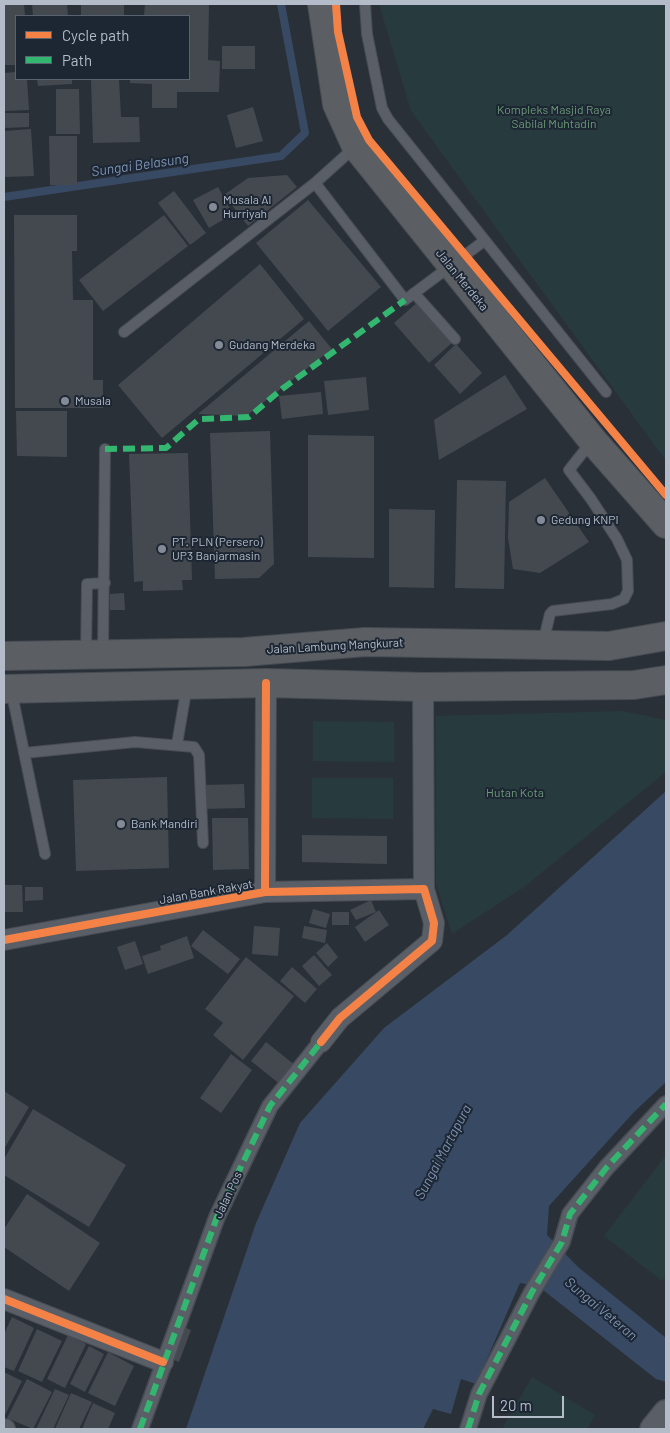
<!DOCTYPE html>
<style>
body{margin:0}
#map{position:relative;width:670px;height:1433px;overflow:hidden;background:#2a3038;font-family:Barlow,sans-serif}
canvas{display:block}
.frame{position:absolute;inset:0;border:5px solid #b4bcc9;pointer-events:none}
.legend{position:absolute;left:15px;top:15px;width:175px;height:65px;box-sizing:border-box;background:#1d2633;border:1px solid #59626f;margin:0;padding:6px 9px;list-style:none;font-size:15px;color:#b4bcc9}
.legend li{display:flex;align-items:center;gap:10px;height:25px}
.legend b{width:25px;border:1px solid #59626f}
.scale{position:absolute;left:492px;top:1396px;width:72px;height:22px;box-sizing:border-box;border:2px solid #b4bcc9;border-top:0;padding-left:6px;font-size:15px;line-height:18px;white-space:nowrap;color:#b4bcc9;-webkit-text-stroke:4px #1d2633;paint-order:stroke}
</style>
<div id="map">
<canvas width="670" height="1433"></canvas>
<div class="frame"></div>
<ul class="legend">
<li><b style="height:6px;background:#f48246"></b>Cycle path</li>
<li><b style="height:6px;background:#33b770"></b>Path</li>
</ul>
<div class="scale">20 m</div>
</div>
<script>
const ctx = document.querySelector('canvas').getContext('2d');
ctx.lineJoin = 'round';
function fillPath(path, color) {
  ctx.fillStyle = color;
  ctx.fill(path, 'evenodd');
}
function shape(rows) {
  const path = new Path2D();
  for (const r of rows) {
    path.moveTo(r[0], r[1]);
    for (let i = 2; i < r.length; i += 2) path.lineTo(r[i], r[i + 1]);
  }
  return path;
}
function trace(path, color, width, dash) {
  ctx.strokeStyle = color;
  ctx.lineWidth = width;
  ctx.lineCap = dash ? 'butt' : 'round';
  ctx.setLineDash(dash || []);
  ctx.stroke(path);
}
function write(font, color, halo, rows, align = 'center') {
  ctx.font = font + ' Barlow,sans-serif';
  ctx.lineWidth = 4;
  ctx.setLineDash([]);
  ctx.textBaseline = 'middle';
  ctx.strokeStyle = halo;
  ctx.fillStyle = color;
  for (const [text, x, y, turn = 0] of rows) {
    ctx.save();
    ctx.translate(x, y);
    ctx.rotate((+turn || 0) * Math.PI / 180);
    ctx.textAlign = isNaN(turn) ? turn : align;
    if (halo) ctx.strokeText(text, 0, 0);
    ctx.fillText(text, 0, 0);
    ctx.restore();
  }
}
const green = shape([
 [379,4,666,4,666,461,411,111],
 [623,711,666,720,666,772,524,887,452,934,436,884,436,716],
 [313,721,394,722,394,762,313,761],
 [312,778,393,778,393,819,312,818],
 [666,1155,666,1275,662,1281,604,1236],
 [532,1377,595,1415,587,1429,502,1429]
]);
const water = shape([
 [666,791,666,1082,634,1112,549,1206,547,1235,578,1267,666,1338,666,1382,656,1379,538,1286,520,1283,476,1384,461,1379,451,1414,433,1409,423,1429,186,1429,256,1223,300,1123,384,1028,507,935]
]);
const stream = shape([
 [4,197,281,156,305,133,281,4]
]);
const building = shape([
 [4,4,24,4,25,16,16,16,16,65,4,65],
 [32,4,67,4,68,16,33,16],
 [81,4,124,4,124,16,81,16],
 [145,4,209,5,208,60,220,61,219,92,177,92,177,108,152,108,152,84,130,83,130,79,189,79,189,16,144,16],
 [222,46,255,46,255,69,222,69],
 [16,72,16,79,27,79,29,110,4,111,4,73],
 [37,79,72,79,72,84,38,86],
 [91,79,119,79,121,117,139,117,140,142,93,143],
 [56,89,79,89,80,134,56,134],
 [253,107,263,141,236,148,227,115],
 [4,113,29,113,29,127,4,128],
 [31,129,34,176,4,177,4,131],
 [49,136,77,136,77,185,50,185],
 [287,175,297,187,248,226,224,195,248,178],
 [218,187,233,214,209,228,193,200],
 [174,191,206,233,190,245,158,203],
 [308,200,381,287,328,331,256,243],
 [14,215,77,215,77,251,72,251,73,300,93,300,93,380,103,380,103,408,15,408],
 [164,215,188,246,103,311,79,280],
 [260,264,304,319,162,438,118,385],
 [419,301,454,341,429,363,394,323],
 [309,321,332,349,246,416,198,414],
 [456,344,482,373,460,394,434,365],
 [505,375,527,409,439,460,434,420],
 [366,377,369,410,328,415,324,381],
 [321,392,323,414,282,419,279,396],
 [16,411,67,411,67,457,17,456],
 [270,431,274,564,259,578,215,579,210,433],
 [308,435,374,436,374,558,308,557],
 [188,453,192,580,182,580,183,590,143,591,143,581,134,582,129,454],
 [545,478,589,542,540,573,513,569,508,538,509,502],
 [457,480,506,481,504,589,455,588],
 [389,509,435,510,434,588,389,587],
 [124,593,125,610,110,610,110,594],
 [167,777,169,868,76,871,73,780],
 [244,784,245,808,203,809,203,785],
 [212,818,248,818,249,869,213,870],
 [302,835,387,836,387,864,302,862],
 [4,885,22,885,23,912,4,912],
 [25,887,43,887,43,900,25,901],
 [371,900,376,912,356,920,350,910],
 [313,909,330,914,326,928,309,923],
 [379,910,389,925,365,942,355,927],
 [332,912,349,912,349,925,332,925],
 [254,926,280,928,278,956,252,954],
 [304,926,327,930,325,943,302,938],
 [203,930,240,959,228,974,191,946],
 [187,936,194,958,148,974,142,956,161,950,160,946],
 [135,941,143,964,125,970,117,947],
 [327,943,338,957,328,967,316,953],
 [314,955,332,975,319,986,302,966],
 [246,957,294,996,243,1060,213,1035,223,1023,205,1009],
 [292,967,317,989,305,1003,280,981],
 [266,1042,296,1066,281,1085,251,1061],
 [231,1054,252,1070,221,1113,200,1098],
 [4,1091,29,1107,4,1149],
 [33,1109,126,1165,89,1227,4,1175,4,1159],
 [27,1194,100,1243,69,1291,4,1247,4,1229],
 [12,1317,34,1328,14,1371,4,1367,4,1334],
 [179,1325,191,1330,179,1362,167,1357],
 [37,1329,62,1341,42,1382,18,1371],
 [68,1335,86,1344,65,1388,47,1379],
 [89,1346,104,1354,85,1392,70,1384],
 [108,1352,134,1366,115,1406,88,1393],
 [4,1372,22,1381,4,1417],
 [27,1379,52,1392,33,1429,7,1418],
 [55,1389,69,1395,53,1429,36,1429],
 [71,1393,92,1402,79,1429,55,1429],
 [93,1403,115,1413,108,1429,82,1429]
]);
const service = shape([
 [365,4,367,34,382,108,388,119,606,392],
 [315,183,405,300,484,241],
 [414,293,455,339],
 [124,332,315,183,355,147],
 [543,643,550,614,553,611,612,604,624,599,628,591,627,560,617,539,591,499,569,470,592,441],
 [103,653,105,449],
 [86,654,87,584,105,583],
 [11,689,45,854],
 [177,744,187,686],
 [24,753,135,742,194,747,199,755,203,843]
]);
const pedestrian = shape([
 [140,1429,217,1217,270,1106,321,1042],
 [468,1429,479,1394,532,1292,562,1242,570,1214,607,1167,666,1104]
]);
const minor = shape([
 [423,687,424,889],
 [265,892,424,889,434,923,432,941,340,1018,321,1042],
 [4,940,265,892,266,683],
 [4,1299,163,1362],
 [4,1429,5,1429]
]);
const tertiary = shape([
 [653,1429,666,1413]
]);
const trunk = shape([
 [322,4,337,104,356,146,593,441,666,524],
 [4,656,244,652,365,642,609,646,666,636],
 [4,689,266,683,423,687,634,685,666,680]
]);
const quiet = shape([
 [105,449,166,448,199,419,249,417,282,389,405,300],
 [4,1429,5,1429],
 [140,1429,217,1217,270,1106,321,1042],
 [468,1429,479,1394,532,1292,562,1242,570,1214,607,1167,666,1104]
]);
const cycleway = shape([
 [336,4,338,32,357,117,369,140,666,495],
 [265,892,424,889,434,923,432,941,340,1018,321,1042],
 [4,940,265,892,266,683],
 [4,1299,163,1362]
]);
const markers = [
 [213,207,5,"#848b96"],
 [219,345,5,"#848b96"],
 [65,401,5,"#848b96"],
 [541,520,5,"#848b96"],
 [162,549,5,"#848b96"],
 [121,824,5,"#848b96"]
];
const parkNames = [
 ["Kompleks Masjid Raya",554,110],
 ["Sabilal Muhtadin",554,124],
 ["Hutan Kota",515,793]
];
const poiNames = [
 ["Musala Al",223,200],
 ["Hurriyah",223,214],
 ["Gudang Merdeka",229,345],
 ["Musala",75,401],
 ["Gedung KNPI",551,520],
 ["PT. PLN (Persero)",172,542],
 ["UP3 Banjarmasin",172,556],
 ["Bank Mandiri",131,824]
];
const streetNames = [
 ["Jalan Merdeka",462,280,51],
 ["Jalan Lambung Mangkurat",335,646,-3],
 ["Jalan Bank Rakyat",206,892,-10],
 ["Jalan Pos",228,1195,-65]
];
const waterNames = [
 ["Sungai Belasung",140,165,-8],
 ["Sungai Martapura",443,1152,-62],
 ["Sungai Veteran",601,1309,40]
];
fillPath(green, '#273a3e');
fillPath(water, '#384963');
trace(stream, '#384963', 8);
fillPath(building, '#444950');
trace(service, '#484c53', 12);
trace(pedestrian, '#484c53', 18);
trace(minor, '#484c53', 22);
trace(tertiary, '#484c53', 28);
trace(trunk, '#474c53', 30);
trace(service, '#5a5e66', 10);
trace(pedestrian, '#5a5e66', 15);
trace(minor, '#5a5e66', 20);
trace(tertiary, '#5a5e66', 25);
trace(trunk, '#5b5f64', 28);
trace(quiet, '#33b770', 6, [12, 6]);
trace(cycleway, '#f48246', 8);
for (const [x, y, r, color] of markers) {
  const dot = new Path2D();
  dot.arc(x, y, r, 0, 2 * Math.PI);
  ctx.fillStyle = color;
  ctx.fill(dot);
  trace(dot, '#1d2633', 2);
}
write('12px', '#6b9a76', '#1d2633', parkNames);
write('12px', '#b4bcc9', '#1d2633', poiNames, 'left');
write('12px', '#b4bcc9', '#1d2633', streetNames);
write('italic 14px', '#7c92b1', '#1d2633', waterNames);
</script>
